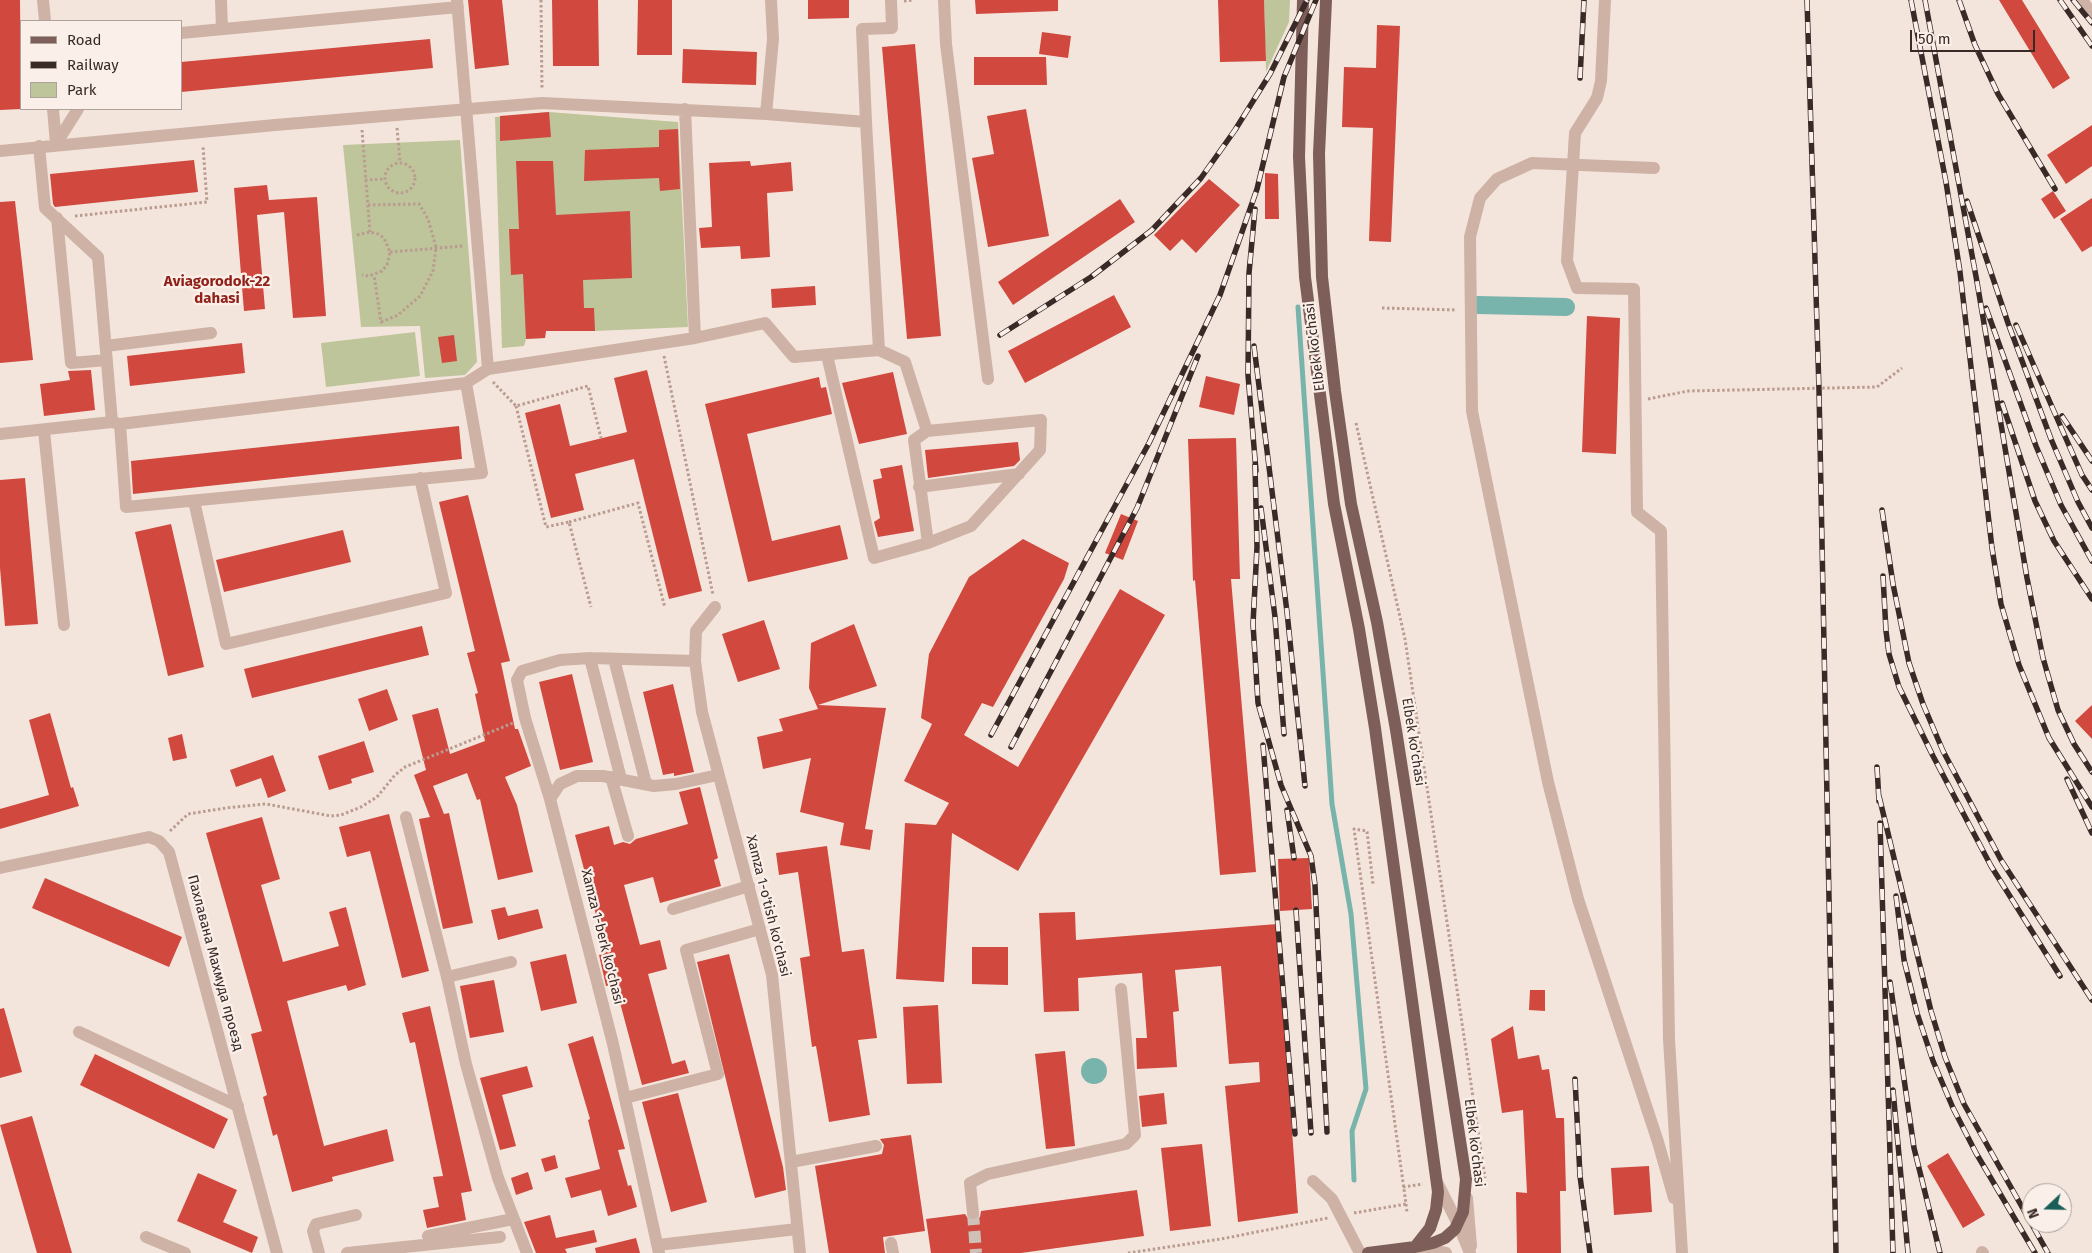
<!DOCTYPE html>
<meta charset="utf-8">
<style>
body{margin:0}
#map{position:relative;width:2092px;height:1253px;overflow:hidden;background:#f4e5dc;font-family:"Fira Sans",sans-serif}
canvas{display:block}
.legend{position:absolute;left:20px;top:20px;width:162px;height:90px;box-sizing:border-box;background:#fbf0e9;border:1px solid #ada19c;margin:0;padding:6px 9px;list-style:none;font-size:15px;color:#392a28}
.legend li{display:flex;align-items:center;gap:10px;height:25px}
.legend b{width:25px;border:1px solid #ada19c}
.north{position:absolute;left:2022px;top:1183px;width:50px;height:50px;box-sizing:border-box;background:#fbf0e9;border:1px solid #ada19c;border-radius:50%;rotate:249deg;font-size:14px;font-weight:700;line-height:20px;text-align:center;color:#392a28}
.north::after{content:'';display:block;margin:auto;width:18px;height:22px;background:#195f58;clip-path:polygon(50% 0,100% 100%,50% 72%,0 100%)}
.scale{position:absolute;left:1910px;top:30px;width:125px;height:22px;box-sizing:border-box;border:2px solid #392a28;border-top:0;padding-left:6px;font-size:15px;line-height:18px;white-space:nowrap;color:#392a28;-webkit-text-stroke:4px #fbf0e9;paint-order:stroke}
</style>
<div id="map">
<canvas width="2092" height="1253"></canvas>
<ul class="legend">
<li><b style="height:6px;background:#7d5e58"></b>Road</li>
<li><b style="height:6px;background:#392a28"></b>Railway</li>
<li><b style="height:14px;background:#bec59a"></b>Park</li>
</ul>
<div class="north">N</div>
<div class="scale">50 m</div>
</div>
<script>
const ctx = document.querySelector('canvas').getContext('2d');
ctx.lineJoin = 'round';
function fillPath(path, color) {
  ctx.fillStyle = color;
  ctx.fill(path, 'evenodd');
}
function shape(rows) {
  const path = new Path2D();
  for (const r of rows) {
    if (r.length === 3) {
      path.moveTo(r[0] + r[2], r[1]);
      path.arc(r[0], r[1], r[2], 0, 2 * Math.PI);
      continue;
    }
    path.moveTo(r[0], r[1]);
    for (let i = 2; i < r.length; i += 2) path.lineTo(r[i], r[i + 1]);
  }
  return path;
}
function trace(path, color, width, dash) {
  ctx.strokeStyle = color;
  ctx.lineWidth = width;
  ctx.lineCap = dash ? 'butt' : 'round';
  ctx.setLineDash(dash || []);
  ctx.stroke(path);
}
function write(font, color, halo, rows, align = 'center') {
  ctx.font = font + ' "Fira Sans",sans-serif';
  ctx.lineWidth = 4.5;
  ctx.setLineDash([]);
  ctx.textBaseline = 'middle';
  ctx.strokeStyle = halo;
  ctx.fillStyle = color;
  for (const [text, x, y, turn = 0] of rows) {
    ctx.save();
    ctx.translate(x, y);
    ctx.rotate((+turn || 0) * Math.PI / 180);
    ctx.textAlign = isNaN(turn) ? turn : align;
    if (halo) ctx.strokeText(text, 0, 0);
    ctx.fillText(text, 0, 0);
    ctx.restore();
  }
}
const green = shape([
 [1264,0,1290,0,1289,22,1266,72],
 [549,112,678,122,688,327,595,331,546,331,545,338,526,339,524,346,502,348,495,117],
 [460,140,477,362,465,375,425,378,420,326,361,327,343,145],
 [415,332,420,376,326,387,321,343]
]);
const water = shape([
 [1094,1071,13]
]);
const stream = shape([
 [1298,307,1332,804,1351,914,1366,1089,1352,1131,1354,1180]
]);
const canal = shape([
 [1478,305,1566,307]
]);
const building = shape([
 [0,0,20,0,21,109,0,110],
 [468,0,502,0,509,65,475,69],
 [552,0,598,0,599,66,553,66],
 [638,0,672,0,672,55,637,55],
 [808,0,849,0,849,18,808,19],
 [975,0,1058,0,1058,11,976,14],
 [1218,0,1264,0,1266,61,1220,62],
 [1999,0,2022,0,2070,78,2053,89],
 [1377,25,1400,26,1391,242,1369,241,1373,128,1342,127,1344,67,1376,68],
 [1042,32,1071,36,1068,58,1039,54],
 [430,39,433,68,181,92,181,62],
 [915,44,941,336,907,339,882,47],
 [683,49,757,52,756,85,682,83],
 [974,57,1046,57,1047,85,974,85],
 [1026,109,1049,236,988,247,972,158,994,154,987,116],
 [549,112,551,137,500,141,500,116],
 [2092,125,2092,166,2066,184,2047,155],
 [678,129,680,189,660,191,659,178,584,181,585,150,659,147,659,130],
 [194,160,198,192,55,207,53,204,50,174],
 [516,161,553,161,556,215,630,211,632,278,583,280,584,308,594,308,595,331,546,331,545,338,526,339,523,274,511,275,509,229,519,229],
 [750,161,751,166,791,162,793,191,767,193,770,257,741,259,740,246,701,248,699,228,712,227,709,163],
 [1265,173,1278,174,1279,219,1265,219],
 [1209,179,1240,205,1196,253,1182,239,1170,251,1154,235],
 [267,185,269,200,317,197,326,316,293,318,284,212,257,215,265,309,244,311,234,188],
 [2053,191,2066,211,2054,219,2041,199],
 [2092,198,2092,246,2082,252,2060,219],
 [1120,199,1135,222,1013,305,998,282],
 [15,201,33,360,0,363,0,202],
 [815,286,816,305,772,308,771,289],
 [1114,295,1131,327,1025,383,1008,351],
 [1587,316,1620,318,1616,454,1582,452],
 [454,335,457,361,442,363,438,337],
 [242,343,245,373,130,386,127,356],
 [91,370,95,410,44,416,40,384,70,380,68,371],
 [647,370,702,591,669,599,634,459,575,474,584,510,551,518,525,413,560,404,570,446,627,432,614,378],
 [893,372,907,434,859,444,842,383],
 [1206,376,1240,384,1234,415,1199,407],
 [819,377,821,388,826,387,832,414,747,434,772,541,840,525,848,559,748,582,705,404],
 [459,426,462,459,133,494,131,461],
 [1236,438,1240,579,1231,579,1256,872,1220,875,1195,580,1193,581,1188,439],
 [1018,442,1020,460,1014,466,928,478,925,450],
 [902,465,914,531,878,537,874,522,880,518,873,480,882,478,880,469],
 [25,478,38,624,5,626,0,568,0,480],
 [468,495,510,661,501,663,515,729,518,729,531,766,505,777,517,805,533,872,498,880,480,799,477,800,467,773,433,786,444,814,449,813,473,923,443,929,419,819,430,817,414,775,426,770,412,715,438,708,450,754,485,741,475,694,478,693,467,653,475,651,439,502],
 [1121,514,1138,521,1123,560,1105,553],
 [171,524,204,667,168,676,135,532],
 [343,530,351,562,224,592,216,560],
 [1023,539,1069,563,1064,579,993,707,982,703,964,735,1018,767,1120,589,1165,615,1018,871,952,833,944,982,896,979,905,823,936,825,949,803,904,781,932,724,921,718,929,654,969,577],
 [764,620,780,669,738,682,722,634],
 [854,624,877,686,818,705,886,708,865,829,873,830,870,850,840,845,844,823,800,812,811,758,763,769,757,737,783,731,779,719,818,709,809,688,811,643],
 [422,626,429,655,252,698,244,669],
 [572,674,593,762,560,770,539,682],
 [673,684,694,772,674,776,674,773,663,775,643,692],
 [387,689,398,720,369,731,358,699],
 [2092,705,2092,739,2075,721],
 [50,713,71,788,73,787,79,806,0,829,0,809,49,795,29,720],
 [182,734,187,758,173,761,168,738],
 [364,741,374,772,351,779,352,783,329,790,318,756],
 [273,755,286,791,268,798,261,778,236,787,230,770],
 [700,787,718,858,714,860,721,886,660,903,653,877,624,885,640,945,660,940,667,969,648,974,672,1064,685,1060,689,1073,642,1085,615,984,606,986,599,955,606,953,575,835,609,826,614,845,623,842,630,844,636,839,688,824,679,792],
 [389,814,429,971,402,978,370,851,347,857,339,827],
 [262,817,280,879,261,885,283,962,339,946,329,912,346,907,366,985,348,991,346,985,287,1001,324,1146,387,1129,394,1161,332,1177,333,1181,292,1192,277,1134,273,1136,263,1097,267,1095,251,1034,262,1031,206,833],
 [827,846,842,952,864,949,877,1038,858,1040,870,1115,829,1122,816,1046,812,1047,800,958,810,956,798,872,779,875,776,853],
 [1309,858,1312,909,1280,911,1278,859],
 [45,878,182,937,169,967,32,908],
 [505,907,508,916,538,909,543,928,498,940,491,910],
 [1075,912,1076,940,1277,924,1298,1213,1238,1222,1225,1086,1260,1082,1259,1062,1229,1064,1221,966,1175,970,1179,1011,1173,1012,1177,1067,1137,1069,1136,1038,1147,1038,1142,973,1078,978,1079,1011,1044,1012,1039,913],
 [972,947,1008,947,1008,985,972,984],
 [566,954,577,1003,541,1011,530,962],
 [729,954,783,1167,786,1190,755,1198,697,962],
 [494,980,504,1032,470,1038,460,986],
 [1530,990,1545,990,1545,1011,1529,1010],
 [938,1005,942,1083,907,1084,903,1007],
 [430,1006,472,1191,461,1193,466,1220,427,1228,423,1210,439,1207,433,1177,443,1176,415,1042,410,1043,402,1013],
 [4,1008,22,1072,0,1078,0,1009],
 [1513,1026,1518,1059,1539,1055,1542,1070,1549,1069,1556,1118,1564,1118,1566,1191,1560,1191,1561,1253,1517,1253,1516,1192,1527,1193,1523,1110,1502,1113,1491,1039],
 [593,1036,625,1149,618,1150,628,1186,631,1185,637,1207,608,1216,601,1190,571,1198,565,1178,600,1169,588,1120,590,1119,568,1044],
 [1065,1051,1075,1146,1046,1149,1035,1054],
 [95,1054,228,1119,214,1149,80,1085],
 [527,1066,533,1087,502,1095,516,1146,500,1150,480,1078],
 [678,1093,707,1202,671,1212,642,1102],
 [1164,1093,1167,1124,1142,1127,1139,1096],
 [32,1116,72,1253,37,1253,0,1125],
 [911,1135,925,1231,883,1237,885,1253,829,1253,815,1166,882,1154,884,1145,880,1139],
 [1202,1144,1211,1226,1170,1231,1161,1148],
 [1948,1153,1985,1215,1963,1228,1927,1166],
 [555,1155,558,1168,545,1172,541,1159],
 [1649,1166,1652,1212,1614,1215,1611,1168],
 [528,1172,533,1189,516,1195,511,1178],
 [198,1173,237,1190,223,1222,258,1237,252,1253,177,1221],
 [1137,1190,1144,1236,1021,1253,931,1253,926,1219,965,1214,969,1220,974,1221,980,1217,981,1211],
 [550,1215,556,1238,594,1230,597,1242,565,1249,567,1253,536,1253,524,1222],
 [636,1238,640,1253,596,1253,595,1248]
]);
const minorTunnel = shape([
 [973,1213,976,1253]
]);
const path = shape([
 [541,0,542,90],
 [904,1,914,0],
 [397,128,400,162],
 [362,130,370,232],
 [400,178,15],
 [365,180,385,179],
 [368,205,419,204,428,219,436,247,433,271,420,296,398,315,381,322,374,275],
 [75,216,207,202,203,146],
 [357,235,370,232,378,234,384,238,390,252,387,265,382,271,369,276,362,275],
 [390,252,463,246],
 [1382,308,1457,310],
 [664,356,713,595],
 [493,382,516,406,588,386,601,438],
 [1648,399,1688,391,1877,387,1902,368],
 [516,406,546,527,569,522,591,607],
 [1356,423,1405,639,1485,1178],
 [569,522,638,503,665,608],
 [170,831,188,814,226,808,266,804,331,816,341,815,361,807,377,797,395,775,405,767,513,723],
 [1403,1187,1423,1184],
 [1406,1204,1407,1213],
 [1354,1213,1406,1204,1354,829,1367,831,1373,884],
 [1128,1253,1221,1239,1328,1218]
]);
const minor = shape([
 [43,0,45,21],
 [221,0,222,29],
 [457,0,488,369],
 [944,0,946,44,988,379],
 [1605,0,1601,81,1597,98,1575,133,1567,261,1577,288,1634,289,1637,512,1661,531,1669,1039,1682,1253],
 [2082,0,2092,14],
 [181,33,458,7],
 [53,109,56,144],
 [685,109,695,338],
 [766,114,773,39,771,0],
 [866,122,862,29,892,28,891,0],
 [56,144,78,109],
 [39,146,45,208,98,257,112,422],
 [0,151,275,125,542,103,766,114,866,122,879,350,794,357,765,323,695,338,488,369,466,383,120,424,112,422,0,434],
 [1654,168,1532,163,1497,179,1480,198,1470,237,1472,411,1548,782,1578,899,1658,1142,1674,1198],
 [57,218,71,363,107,360],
 [106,346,211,333],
 [827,355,874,558,928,543,914,440,927,431,905,362,879,350],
 [120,424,126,507,482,473,466,383],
 [44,431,64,625],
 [927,431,1041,420,1040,450,971,526,928,543],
 [919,487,1019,474],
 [194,501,226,644,446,593,420,478],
 [715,607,696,631,695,661,702,712,772,975,800,1253],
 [590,658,695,661],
 [614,659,646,784],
 [611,777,628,836],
 [621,779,590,658,560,660,522,671,517,680,525,718,550,799,613,1044,659,1253],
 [550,799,560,784,577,776,603,776,654,786,676,784,718,775],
 [406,817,447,977,466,1064,498,1178,527,1253],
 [0,868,149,837,159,841,169,852,277,1253],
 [673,909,749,886],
 [447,977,511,962],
 [79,1032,238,1106],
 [625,1098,718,1074,686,950,760,929],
 [791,1162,876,1146],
 [1313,1181,1332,1199,1360,1253],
 [1437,1182,1458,1224,1470,1253],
 [1467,1198,1471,1246],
 [973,1213,970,1183,988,1174,1126,1144,1135,1135,1121,989],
 [428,1236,513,1219],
 [146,1237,185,1253],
 [891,1243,893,1253],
 [658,1245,797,1229],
 [1415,1247,1446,1253],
 [1982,1252,1983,1253],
 [319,1253,313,1231,316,1224,356,1215],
 [347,1253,500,1237]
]);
const major = shape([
 [1303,0,1299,157,1305,277,1334,504,1359,629,1375,728,1438,1192,1436,1210,1430,1228,1415,1247],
 [1326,0,1319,154,1322,277,1335,391,1351,504,1377,622,1396,730,1466,1179,1463,1212,1455,1229,1445,1238,1433,1243,1415,1247,1368,1253]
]);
const rail = shape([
 [1807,0,1819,390,1836,1253],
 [1911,0,1946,182,1960,272,1992,548,2001,604,2019,665,2049,738,2092,807],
 [1925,0,1977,282,2027,578,2043,658,2058,710,2074,744,2092,772],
 [1959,0,1975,45,1998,94,2055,189],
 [2060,0,2092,46],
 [2073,0,2092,23],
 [1580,78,1584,0],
 [1967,201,2008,323,2051,439,2078,502,2092,528],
 [1255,209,1249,273,1248,375,1256,471],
 [1986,308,2036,446,2061,505,2092,561],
 [2016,325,2082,475,2092,490],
 [1000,335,1091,277,1152,230,1201,178,1235,130,1270,74,1307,0],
 [1254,346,1287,612,1305,786],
 [2002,403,2035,501,2054,541,2092,599],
 [2062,416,2092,461],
 [1255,465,1257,547,1253,624,1258,703,1281,785,1311,856,1315,885,1327,1132],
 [1261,508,1275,617,1284,734],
 [1882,510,1893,584,1909,663,1923,704,1943,751,2001,860,2092,1000],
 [1883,576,1886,631,1889,654,1899,687,1933,756,1991,866,2060,976],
 [991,735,1149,443,1220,295,1257,189,1284,77,1316,0],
 [1263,745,1295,1134],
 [1011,747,1137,508,1198,356],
 [1877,767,1879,801],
 [2067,779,2092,833],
 [1879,796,1931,1011,1945,1057,1964,1104,2048,1253],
 [1287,810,1294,858],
 [1880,823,1893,1253],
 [1896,896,1904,960,1917,1013,1933,1061,1953,1108,1976,1153,2035,1253],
 [1296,910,1311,1133],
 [1890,982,1914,1148,1940,1253],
 [1575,1079,1580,1176,1590,1253],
 [1893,1090,1908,1253]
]);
const streetNames = [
 ["Elbek ko'chasi",1315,347,-97],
 ["Elbek ko'chasi",1413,742,81],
 ["Xamza 1-o'tish ko'chasi",768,906,76],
 ["Xamza 1-berk ko'chasi",602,937,76],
 ["Пахлавана Махмуда проезд",215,963,75],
 ["Elbek ko'chasi",1474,1143,83]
];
const neighbourhoodNames = [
 ["Aviagorodok-22",217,282],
 ["dahasi",217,299]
];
fillPath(green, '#bec59a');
fillPath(water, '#78b4ac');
trace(stream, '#78b4ac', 5);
trace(canal, '#78b4ac', 18);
fillPath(building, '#d0483e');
trace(minorTunnel, '#cfc0b8', 12, [12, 6]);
trace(path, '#ba9b90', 3, [2.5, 2.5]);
trace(minor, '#ceb2a6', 12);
trace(major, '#7d5e58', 12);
trace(rail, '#392a28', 5.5);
trace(rail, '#fbf0e9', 4, [11]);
write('14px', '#392a28', '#fbf0e9', streetNames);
write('bold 15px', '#902119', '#fbf0e9', neighbourhoodNames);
</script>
